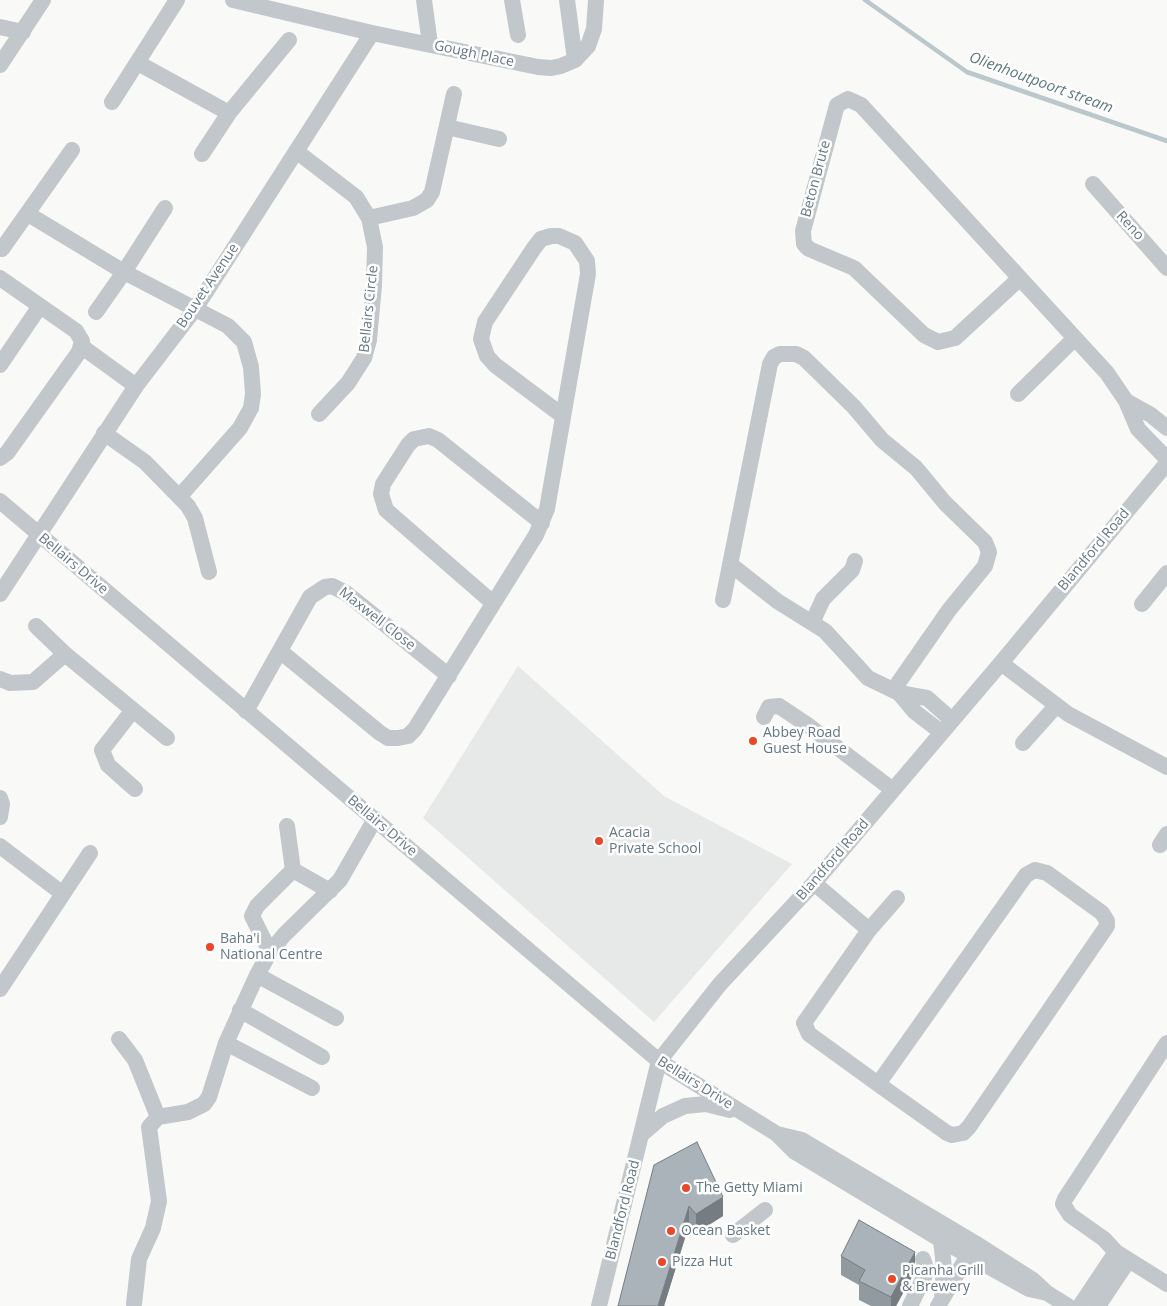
<!DOCTYPE html>
<style>
body{margin:0}
canvas{display:block;background:#f9f9f7}
</style>
<canvas width="1167" height="1306"></canvas>
<script>
const ctx = document.querySelector('canvas').getContext('2d');
ctx.lineJoin = 'round';
function fillPath(path, color) {
  ctx.fillStyle = color;
  ctx.fill(path, 'evenodd');
}
function shape(rows) {
  const path = new Path2D();
  for (const r of rows) {
    path.moveTo(r[0], r[1]);
    for (let i = 2; i < r.length; i += 2) path.lineTo(r[i], r[i + 1]);
  }
  return path;
}
function trace(path, color, width, dash) {
  ctx.strokeStyle = color;
  ctx.lineWidth = width;
  ctx.lineCap = dash ? 'butt' : 'round';
  ctx.setLineDash(dash || []);
  ctx.stroke(path);
}
function write(font, color, halo, rows, align = 'center') {
  ctx.font = font + ' "Open Sans",sans-serif';
  ctx.lineWidth = 5;
  ctx.setLineDash([]);
  ctx.textBaseline = 'middle';
  ctx.strokeStyle = halo;
  ctx.fillStyle = color;
  for (const [text, x, y, turn = 0] of rows) {
    ctx.save();
    ctx.translate(x, y);
    ctx.rotate((+turn || 0) * Math.PI / 180);
    ctx.textAlign = isNaN(turn) ? turn : align;
    if (halo) ctx.strokeText(text, 0, 0);
    ctx.fillText(text, 0, 0);
    ctx.restore();
  }
}
const built = shape([
 [518,666,664,796,792,864,654,1022,423,818]
]);
const stream = shape([
 [865,0,967,72,1167,141]
]);
const minor = shape([
 [233,0,372,33,538,67,551,68,561,66,575,60,588,46,594,29,596,0],
 [424,0,430,44],
 [512,0,518,35],
 [567,0,575,60],
 [0,27,23,32],
 [138,63,229,113],
 [0,65,43,0],
 [112,102,177,0],
 [447,127,499,139],
 [296,151,356,197,369,218,375,247,374,285,369,340,364,358,348,383,319,414],
 [202,154,229,113,289,40],
 [1093,184,1167,268],
 [28,214,124,272,228,326,244,342,251,367,253,394,251,408,240,428,180,496],
 [369,218,413,208,427,200,432,192,454,94],
 [2,249,72,150],
 [0,278,76,331,82,341,79,352,7,453,0,458],
 [1019,279,955,338,938,342,924,335,854,268,809,249,804,244,803,231,837,105,848,99,861,105,1107,373,1126,401,1138,429,1167,459],
 [96,312,124,272,165,208],
 [81,346,136,386],
 [0,365,40,306],
 [1018,394,1075,338],
 [1126,401,1151,415,1167,428],
 [104,433,145,462,188,506,195,518,209,572],
 [0,501,659,1061,777,1134,795,1152,941,1240,1029,1289,1047,1293],
 [730,564,777,601,825,631,868,678,899,693,915,712,941,732],
 [0,594,136,386,195,309,372,33],
 [723,600,770,364,774,357,780,354,796,354,804,358,854,407,882,440,916,468,945,503,985,542,989,552,985,566,949,610,894,689],
 [493,603,386,510,381,494,383,484,408,445,414,439,429,436,438,440,542,523],
 [1142,604,1167,573],
 [813,621,823,599,852,570,855,561],
 [36,626,65,654,167,738],
 [280,651,380,733,388,738,398,738,408,736,415,729,536,535,547,509,588,274,587,261,575,243,559,236,551,236,541,239,534,248,485,322,481,339,487,356,495,365,563,416],
 [1001,663,1068,714,1167,767],
 [0,679,10,683,33,682,65,654],
 [899,693,927,698,952,720],
 [133,710,102,750,108,765,135,789],
 [246,711,310,597,325,587,332,586,346,593,449,676],
 [764,717,769,707,779,706,809,726,893,790],
 [1023,743,1056,706],
 [0,798,2,804,0,817],
 [287,826,293,870],
 [1160,845,1167,834],
 [0,846,63,894],
 [814,883,869,930],
 [270,952,252,916,257,906,293,870,330,891],
 [257,975,336,1018],
 [0,989,90,853],
 [240,1010,322,1057],
 [119,1039,135,1060,158,1117],
 [226,1043,312,1088],
 [1167,1043,1065,1199,1063,1204,1070,1215,1104,1239,1116,1252,1167,1284],
 [878,1084,1026,875,1035,870,1047,873,1102,913,1107,921,1107,926,969,1127,963,1133,952,1135,947,1133,878,1084,809,1034,804,1023,869,930,897,898],
 [642,1134,663,1116,685,1106,706,1104,730,1110],
 [777,1134,802,1140,975,1243,1033,1280,1047,1293,1068,1306],
 [733,1235,765,1210],
 [941,1240,944,1268,942,1294],
 [134,1304,139,1259,153,1228,159,1201,149,1127,158,1117,188,1112,204,1104,209,1097,226,1043,257,975,270,952,284,935,340,880,375,819],
 [599,1306,659,1061,720,984,814,883,1001,663,1167,463],
 [910,1306,925,1275,925,1265,923,1259],
 [938,1306,973,1247],
 [1080,1306,1116,1252],
 [1098,1306,1128,1261]
]);
const wall = shape([
 [697,1142,723,1216,696,1233,689,1225,664,1306,618,1306],
 [841,1256,915,1271,896,1306,871,1306,859,1300,859,1285,841,1275]
]);
const shadedWall = shape([
 [723,1197,723,1216,696,1233,696,1214],
 [689,1206,689,1225,664,1306,658,1306],
 [915,1252,915,1271,896,1306,891,1306,891,1297]
]);
const building = shape([
 [697,1142,723,1197,696,1214,689,1206,658,1306,618,1306,654,1165,697,1142],
 [859,1220,915,1252,891,1297,859,1281,865,1270,841,1256,859,1220]
]);
const markers = [
 [753,741,5,"#ea4726"],
 [599,841,5,"#ea4726"],
 [210,947,5,"#ea4726"],
 [686,1188,5,"#ea4726"],
 [671,1231,5,"#ea4726"],
 [662,1262,5,"#ea4726"],
 [892,1279,5,"#ea4726"]
];
const streetNames = [
 ["Gough Place",474,54,12],
 ["Beton Brute",816,179,-75],
 ["Reno",1130,226,48],
 ["Bouvet Avenue",208,286,-56],
 ["Bellairs Circle",369,309,-84],
 ["Blandford Road",1094,550,-50],
 ["Bellairs Drive",73,564,40],
 ["Maxwell Close",377,619,38],
 ["Bellairs Drive",382,826,40],
 ["Blandford Road",833,860,-49],
 ["Bellairs Drive",695,1083,32],
 ["Blandford Road",623,1210,-76]
];
const poiNames = [
 ["Abbey Road",763,733],
 ["Guest House",763,749],
 ["Acacia",609,833],
 ["Private School",609,849],
 ["Baha'i",220,939],
 ["National Centre",220,955],
 ["The Getty Miami",696,1188],
 ["Ocean Basket",681,1231],
 ["Pizza Hut",672,1262],
 ["Picanha Grill",902,1271],
 ["& Brewery",902,1287]
];
const waterNames = [
 ["Olienhoutpoort stream",1041,83,20]
];
fillPath(built, '#e7e9e8');
trace(stream, '#bac7cb', 4.5);
trace(minor, '#c2c7cb', 16);
fillPath(wall, '#919a9f');
fillPath(shadedWall, '#767d82');
fillPath(building, '#a9b3b9');
trace(building, '#767d82', 1);
for (const [x, y, r, color] of markers) {
  const dot = new Path2D();
  dot.arc(x, y, r, 0, 2 * Math.PI);
  ctx.fillStyle = color;
  ctx.fill(dot);
  trace(dot, '#fff', 2);
}
write('14px', '#637783', '#fff', streetNames);
write('14px', '#637783', '#fff', poiNames, 'left');
write('italic 15px', '#5e767d', '#fff', waterNames);
</script>
